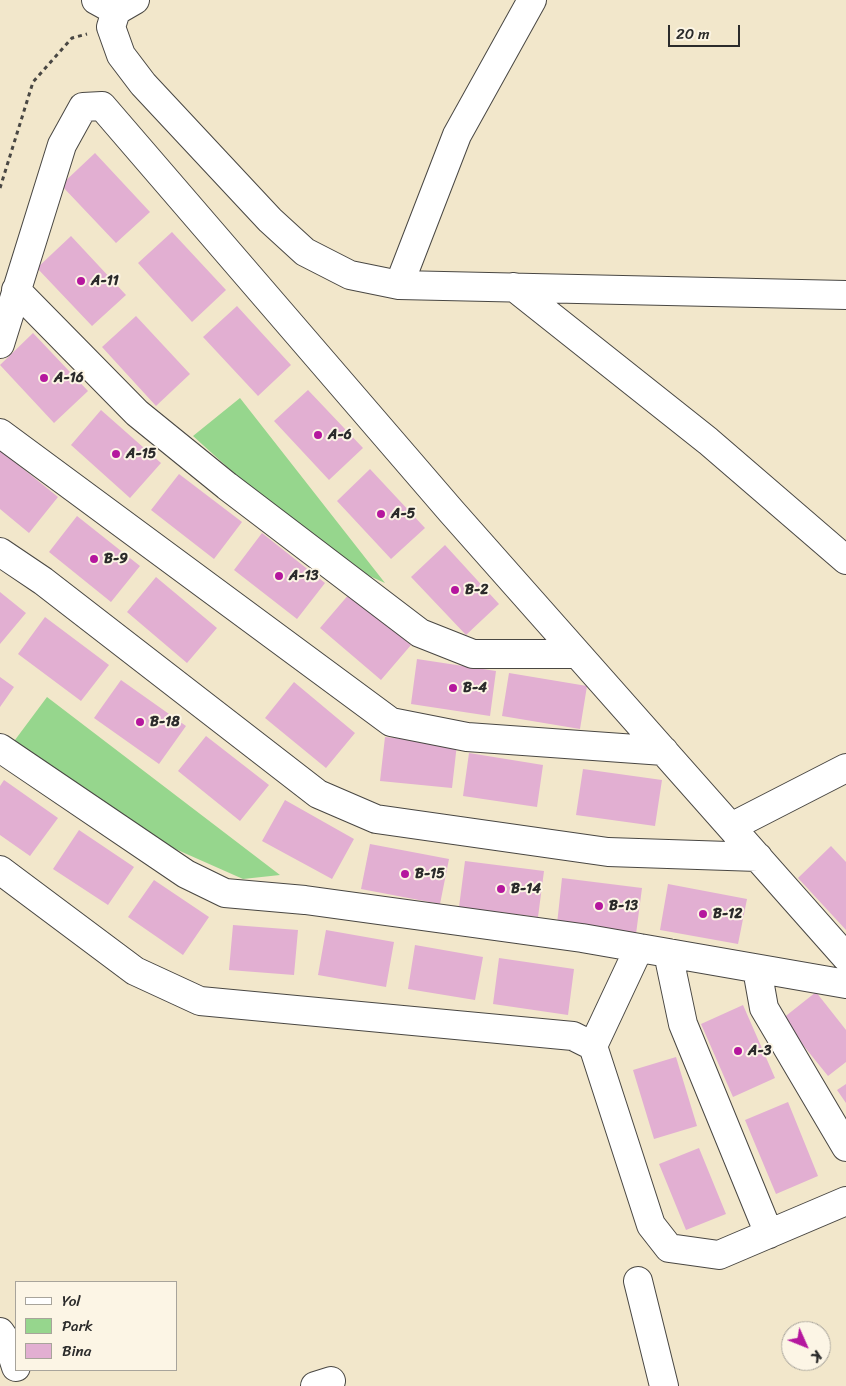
<!DOCTYPE html>
<style>
body{margin:0}
#map{position:relative;width:846px;height:1386px;overflow:hidden;background:#f2e7cb;font-family:Sriracha,sans-serif}
canvas{display:block}
.legend{position:absolute;left:15px;top:1281px;width:162px;height:90px;box-sizing:border-box;background:#fcf5e5;border:1px solid #a8a49b;margin:0;padding:6px 9px;list-style:none;font-size:15px;color:#2b2b2b}
.legend li{display:flex;align-items:center;gap:10px;height:25px}
.legend b{width:25px;border:1px solid #a8a49b}
.north{position:absolute;left:781px;top:1321px;width:50px;height:50px;box-sizing:border-box;background:#fcf5e5;border:1px solid #a8a49b;border-radius:50%;rotate:134deg;font-size:14px;font-weight:700;line-height:20px;text-align:center;color:#2b2b2b}
.north::after{content:'';display:block;margin:auto;width:18px;height:22px;background:#b5179e;clip-path:polygon(50% 0,100% 100%,50% 72%,0 100%)}
.scale{position:absolute;left:668px;top:25px;width:72px;height:22px;box-sizing:border-box;border:2px solid #2b2b2b;border-top:0;padding-left:6px;font-size:15px;line-height:18px;white-space:nowrap;color:#2b2b2b;-webkit-text-stroke:4px #fcf5e5;paint-order:stroke}
</style>
<div id="map">
<canvas width="846" height="1386"></canvas>
<ul class="legend">
<li><b style="height:6px;background:#fff"></b>Yol</li>
<li><b style="height:14px;background:#96d68d"></b>Park</li>
<li><b style="height:14px;background:#e2afd2"></b>Bina</li>
</ul>
<div class="north">K</div>
<div class="scale">20 m</div>
</div>
<script>
const ctx = document.querySelector('canvas').getContext('2d');
ctx.lineJoin = 'round';
function fillPath(path, color) {
  ctx.fillStyle = color;
  ctx.fill(path, 'evenodd');
}
function shape(rows) {
  const path = new Path2D();
  for (const r of rows) {
    path.moveTo(r[0], r[1]);
    for (let i = 2; i < r.length; i += 2) path.lineTo(r[i], r[i + 1]);
  }
  return path;
}
function trace(path, color, width, dash) {
  ctx.strokeStyle = color;
  ctx.lineWidth = width;
  ctx.lineCap = dash ? 'butt' : 'round';
  ctx.setLineDash(dash || []);
  ctx.stroke(path);
}
function write(font, color, halo, rows, align = 'center') {
  ctx.font = font + ' Sriracha,sans-serif';
  ctx.lineWidth = 4;
  ctx.setLineDash([]);
  ctx.textBaseline = 'middle';
  ctx.strokeStyle = halo;
  ctx.fillStyle = color;
  for (const [text, x, y, turn = 0] of rows) {
    ctx.save();
    ctx.translate(x, y);
    ctx.rotate((+turn || 0) * Math.PI / 180);
    ctx.textAlign = isNaN(turn) ? turn : align;
    if (halo) ctx.strokeText(text, 0, 0);
    ctx.fillText(text, 0, 0);
    ctx.restore();
  }
}
const green = shape([
 [240,398,385,583,354,569,257,494,193,436],
 [47,697,280,875,243,879,137,832,12,744]
]);
const building = shape([
 [95,153,150,212,116,243,61,185],
 [172,232,226,290,192,322,138,263],
 [71,236,126,295,92,326,37,268],
 [237,306,291,365,258,396,203,337],
 [136,316,190,374,156,406,102,347],
 [33,333,88,391,54,423,0,365],
 [308,390,363,448,329,480,274,421],
 [101,410,161,463,130,498,71,445],
 [0,450,58,497,29,533,0,509],
 [370,469,425,528,391,559,337,501],
 [179,474,242,522,214,559,151,510],
 [77,516,140,566,111,602,49,552],
 [262,533,325,583,297,619,234,570],
 [445,545,499,604,466,635,411,577],
 [156,577,217,628,187,663,127,612],
 [0,592,26,613,0,644],
 [350,593,411,645,381,680,320,628],
 [45,617,109,665,81,701,18,654],
 [417,659,496,671,490,716,411,704],
 [509,673,587,686,580,729,502,716],
 [0,677,14,687,0,707],
 [121,680,186,726,159,764,94,718],
 [294,682,355,733,326,768,265,718],
 [206,736,269,785,240,821,178,771],
 [385,737,457,744,452,788,380,781],
 [469,753,543,765,537,807,463,796],
 [583,769,662,780,655,826,576,815],
 [4,780,58,818,30,856,0,835,0,786],
 [285,800,354,839,332,879,262,841],
 [79,830,134,867,108,905,53,869],
 [370,844,449,859,440,904,361,889],
 [831,846,846,862,846,930,798,878],
 [465,861,544,871,538,917,459,907],
 [562,878,642,888,636,934,557,924],
 [154,880,209,917,183,955,128,917],
 [668,884,747,899,738,944,660,930],
 [233,925,298,930,294,975,229,970],
 [326,930,394,942,386,987,318,975],
 [415,945,483,957,475,1000,408,989],
 [499,958,574,969,568,1015,493,1004],
 [816,992,846,1030,846,1062,828,1076,782,1019],
 [743,1005,775,1078,733,1097,701,1024],
 [676,1057,697,1126,654,1139,633,1070],
 [846,1084,846,1103,837,1090],
 [788,1102,818,1176,776,1194,745,1120],
 [699,1148,726,1214,686,1230,659,1164]
]);
const path = shape([
 [0,188,33,82,72,38,87,34]
]);
const minor = shape([
 [96,0,116,11],
 [135,0,116,11,111,27,121,55,143,84,270,220,305,252,350,275,399,285,846,295],
 [399,285,457,135,532,0],
 [514,287,708,441,846,560],
 [16,290,137,413,227,486,420,633,473,654,577,654],
 [0,344,62,145,83,107,102,106,451,511,846,957],
 [0,433,391,722,467,737,664,751],
 [0,552,43,581,318,794,376,819,608,852,758,857],
 [0,748,186,874,225,893,305,900,582,938,846,984],
 [731,827,846,768],
 [0,870,135,971,200,1001,573,1036,593,1046,651,1225,669,1248,719,1255,846,1201],
 [668,953,683,1024,769,1234],
 [757,969,764,1008,846,1147],
 [593,1046,639,948],
 [638,1281,664,1386],
 [0,1332,9,1345,16,1367],
 [315,1386,331,1381]
]);
const markers = [
 [81,281,5,"#b5179e"],
 [44,378,5,"#b5179e"],
 [318,435,5,"#b5179e"],
 [116,454,5,"#b5179e"],
 [381,514,5,"#b5179e"],
 [94,559,5,"#b5179e"],
 [279,576,5,"#b5179e"],
 [455,590,5,"#b5179e"],
 [453,688,5,"#b5179e"],
 [140,722,5,"#b5179e"],
 [405,874,5,"#b5179e"],
 [501,889,5,"#b5179e"],
 [599,906,5,"#b5179e"],
 [703,914,5,"#b5179e"],
 [738,1051,5,"#b5179e"]
];
const poiNames = [
 ["A-11",91,281],
 ["A-16",54,378],
 ["A-6",328,435],
 ["A-15",126,454],
 ["A-5",391,514],
 ["B-9",104,559],
 ["A-13",289,576],
 ["B-2",465,590],
 ["B-4",463,688],
 ["B-18",150,722],
 ["B-15",415,874],
 ["B-14",511,889],
 ["B-13",609,906],
 ["B-12",713,914],
 ["A-3",748,1051]
];
fillPath(green, '#96d68d');
fillPath(building, '#e2afd2');
trace(minor, '#494743', 30);
trace(path, '#494743', 3, [4, 4]);
trace(minor, '#fff', 28);
for (const [x, y, r, color] of markers) {
  const dot = new Path2D();
  dot.arc(x, y, r, 0, 2 * Math.PI);
  ctx.fillStyle = color;
  ctx.fill(dot);
  trace(dot, '#fcf5e5', 2);
}
write('bold 14px', '#2b2b2b', '#fcf5e5', poiNames, 'left');
</script>
